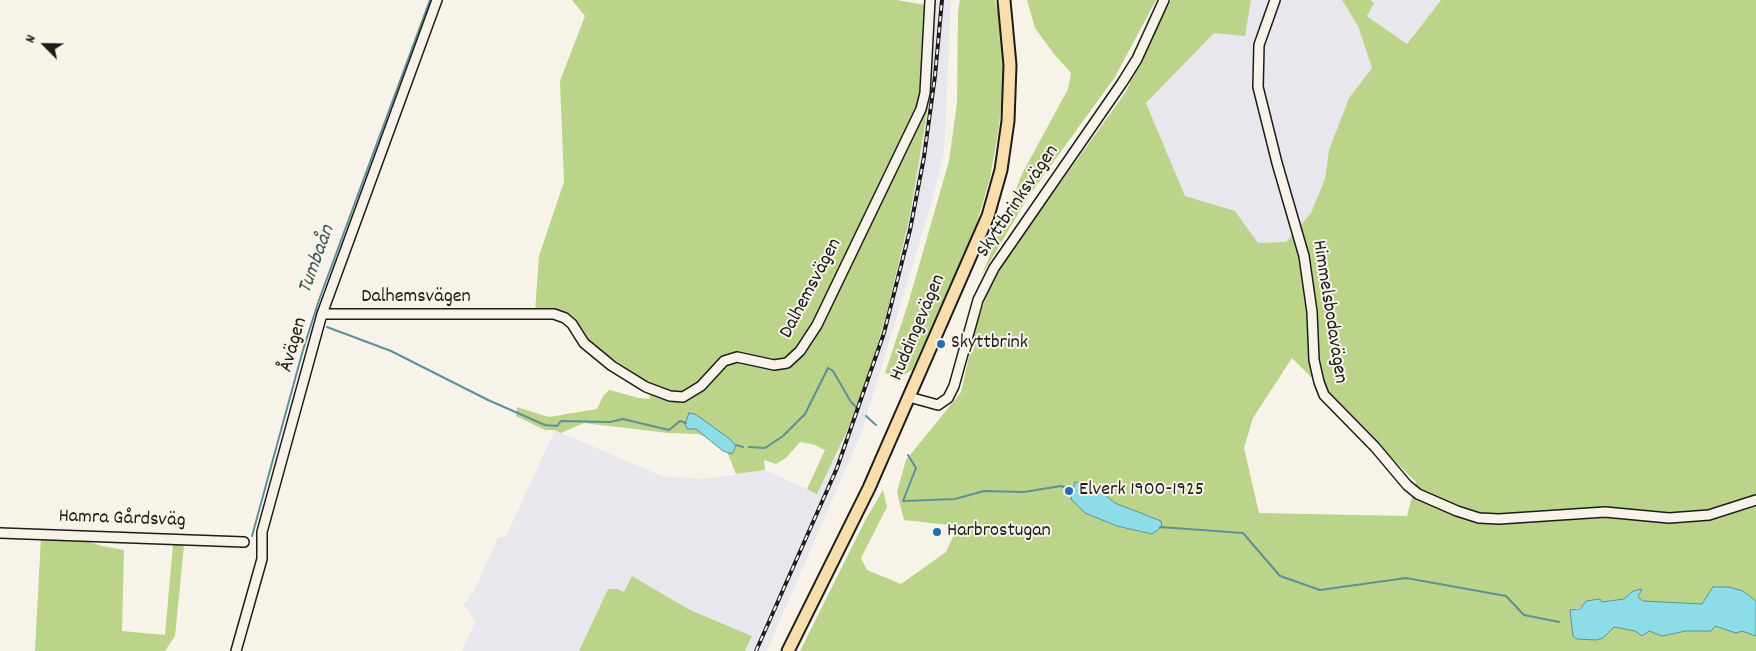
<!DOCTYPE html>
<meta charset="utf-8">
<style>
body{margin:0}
#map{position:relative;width:1756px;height:651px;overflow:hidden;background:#f7f3e8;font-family:Dekko,sans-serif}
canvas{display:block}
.north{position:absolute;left:20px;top:20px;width:50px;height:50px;-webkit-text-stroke:4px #f7f3e8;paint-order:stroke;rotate:293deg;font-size:14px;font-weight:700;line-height:20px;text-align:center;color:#1c1c1c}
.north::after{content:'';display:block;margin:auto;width:18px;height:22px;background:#1c1c1c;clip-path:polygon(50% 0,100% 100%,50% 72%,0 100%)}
</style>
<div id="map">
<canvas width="1756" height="651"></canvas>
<div class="north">N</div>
</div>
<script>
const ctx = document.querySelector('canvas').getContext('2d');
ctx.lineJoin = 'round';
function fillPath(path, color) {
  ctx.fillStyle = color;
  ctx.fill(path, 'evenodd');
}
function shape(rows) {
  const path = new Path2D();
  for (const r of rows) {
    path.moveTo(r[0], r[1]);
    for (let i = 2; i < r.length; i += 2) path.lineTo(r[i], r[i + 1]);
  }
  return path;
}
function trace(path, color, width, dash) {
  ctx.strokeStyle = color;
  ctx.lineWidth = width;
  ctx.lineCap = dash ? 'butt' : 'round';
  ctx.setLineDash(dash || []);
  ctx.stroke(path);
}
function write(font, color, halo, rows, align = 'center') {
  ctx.font = font + ' Dekko,sans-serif';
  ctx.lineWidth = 4;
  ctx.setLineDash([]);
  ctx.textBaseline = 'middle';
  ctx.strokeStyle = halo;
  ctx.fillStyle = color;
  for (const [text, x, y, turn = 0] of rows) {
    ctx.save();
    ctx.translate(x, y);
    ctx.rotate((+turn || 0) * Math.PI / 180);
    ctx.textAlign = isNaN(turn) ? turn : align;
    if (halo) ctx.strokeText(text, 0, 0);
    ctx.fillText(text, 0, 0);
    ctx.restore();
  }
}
const built = shape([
 [936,0,951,0,944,152,933,198,862,431,767,651,745,651,752,636,690,610,608,589,579,651,462,651,475,622,467,608,463,606,473,593,498,538,506,536,555,430,664,477,706,479,765,470,816,493,861,401,887,312,910,215,928,106],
 [1251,0,1342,0,1358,26,1372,68,1349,98,1329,150,1325,179,1311,213,1286,242,1257,243,1235,211,1185,196,1146,103,1214,32,1245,35],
 [1371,0,1441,0,1407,44,1367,15,1373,3]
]);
const green = shape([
 [572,0,896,0,926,5,923,92,919,108,815,323,790,357,775,363,736,354,689,391,668,391,648,383,602,351,587,339,573,317,565,313,535,312,539,256,564,182,560,81,585,16],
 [960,0,995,0,1002,31,1004,83,998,133,990,178,975,229,912,370,899,378,885,373,908,304,949,161,957,103,958,12],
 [1027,0,1156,0,1115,77,1028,197,982,275,1022,174,1068,89,1071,73,1054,54,1035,28],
 [1171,0,1251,0,1245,36,1214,33,1146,103,1185,196,1235,211,1258,243,1286,242,1311,213,1325,179,1329,150,1349,98,1372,68,1358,26,1342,0,1371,0,1374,3,1367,16,1407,44,1441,0,1756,0,1756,601,1743,591,1729,587,1713,587,1702,604,1653,603,1642,601,1638,597,1642,590,1633,591,1624,599,1602,602,1570,610,1596,640,1602,638,1614,627,1649,631,1662,636,1686,631,1711,631,1714,626,1736,633,1742,631,1756,636,1756,651,800,651,866,519,883,490,887,507,861,558,867,570,901,584,946,552,958,526,904,520,897,492,906,460,961,392,976,326,988,291,1005,260,1125,93],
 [1292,358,1416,482,1407,516,1259,513,1244,448,1253,418],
 [1095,487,1115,503,1162,527,1152,534,1117,526],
 [928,106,910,215,887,312,861,401,817,494,807,489,825,450,815,445,800,442,786,458,776,464,764,460,765,470,736,474,726,449,711,439,698,434,668,433,584,423,561,433,555,430,545,430,516,416,517,407,549,417,597,409,603,396,609,390,639,398,650,399,649,393,669,398,687,399,697,394,722,367,733,361,777,370,789,367,820,326],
 [41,537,80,539,102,546,124,550,122,631,165,635,173,544,184,545,175,636,165,651,35,651],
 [632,576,690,610,752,636,745,651,579,651,608,589,617,589,624,592]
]);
const water = shape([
 [689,413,695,414,730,439,736,446,732,454,723,451,696,429,687,429,685,423,689,413],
 [1075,482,1095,487,1115,503,1161,521,1162,527,1152,534,1117,526,1085,513,1071,499,1075,482],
 [1713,587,1729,587,1743,591,1756,601,1756,636,1742,631,1736,633,1715,626,1711,631,1686,631,1662,636,1649,631,1642,636,1635,631,1614,627,1603,638,1596,640,1577,639,1573,636,1570,610,1580,609,1586,601,1600,599,1602,602,1624,599,1633,591,1642,589,1638,597,1643,601,1702,604,1713,587]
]);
const stream = shape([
 [327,327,391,351,488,400,545,425,557,426,561,421,610,422,623,419,669,430,680,421,686,423],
 [866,416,876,425],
 [736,445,743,447],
 [749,447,765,448,783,436,805,414,828,368,833,371,851,402,857,408],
 [908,455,916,468,903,501,955,499,984,491,1024,492,1061,486,1073,490],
 [1160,527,1243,533,1280,576,1320,590,1406,578,1506,596,1524,615,1559,622],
 [252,536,303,350,319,300,430,0]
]);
const minor = shape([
 [1275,0,1259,45,1258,87,1277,163,1304,256,1312,312,1314,360,1319,382,1324,395,1375,447,1407,485,1418,494,1457,511,1479,518,1499,519,1605,512,1669,518,1709,515,1756,500],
 [322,314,554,314,565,318,572,324,584,343,612,366,646,387,670,396,683,397,701,386,724,361,737,357,774,365,787,363,800,351,817,325,921,109,925,93,930,0],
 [909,397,938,405,948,398,954,386,978,300,994,268,1122,83,1137,59,1164,0],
 [0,533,244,542],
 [236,651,262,559,262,532,322,314,437,0]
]);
const major = shape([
 [788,651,869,488,988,216,1001,170,1008,121,1010,65,1004,0]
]);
const rail = shape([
 [756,651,837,468,884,333,910,230,924,157,935,76,942,0]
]);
const markers = [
 [941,344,5,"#1f6fb2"],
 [1069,491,5,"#1f6fb2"],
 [937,532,5,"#1f6fb2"]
];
const streetNames = [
 ["Skyttbrinksvägen",1019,202,-56],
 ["Dalhemsvägen",812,289,-62],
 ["Dalhemsvägen",416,298],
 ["Himmelsbodavägen",1328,312,81],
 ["Huddingevägen",919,328,-67],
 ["Åvägen",295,345,-74],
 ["Hamra Gårdsväg",122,520,2]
];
const poiNames = [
 ["Skyttbrink",951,344],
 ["Elverk 1900-1925",1079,491],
 ["Harbrostugan",947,532]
];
const waterNames = [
 ["Tumbaån",318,260,-70]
];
fillPath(built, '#e8e7ee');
fillPath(green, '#bcd38a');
fillPath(water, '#8ddde9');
trace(water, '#609097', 1);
trace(stream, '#609097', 2);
trace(minor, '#1c1c1c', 12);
trace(major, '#1c1c1c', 15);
trace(minor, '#f7f3e8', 9);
trace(major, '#f9deab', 11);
trace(rail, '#1c1c1c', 4);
trace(rail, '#f7f3e8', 2, [5.5]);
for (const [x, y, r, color] of markers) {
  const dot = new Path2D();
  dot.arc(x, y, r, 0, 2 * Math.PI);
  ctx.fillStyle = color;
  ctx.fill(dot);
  trace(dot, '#f7f3e8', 2);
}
write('20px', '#1c1c1c', '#f7f3e8', streetNames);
write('20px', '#1c1c1c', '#f7f3e8', poiNames, 'left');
write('italic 21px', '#3e565a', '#f7f3e8', waterNames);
</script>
